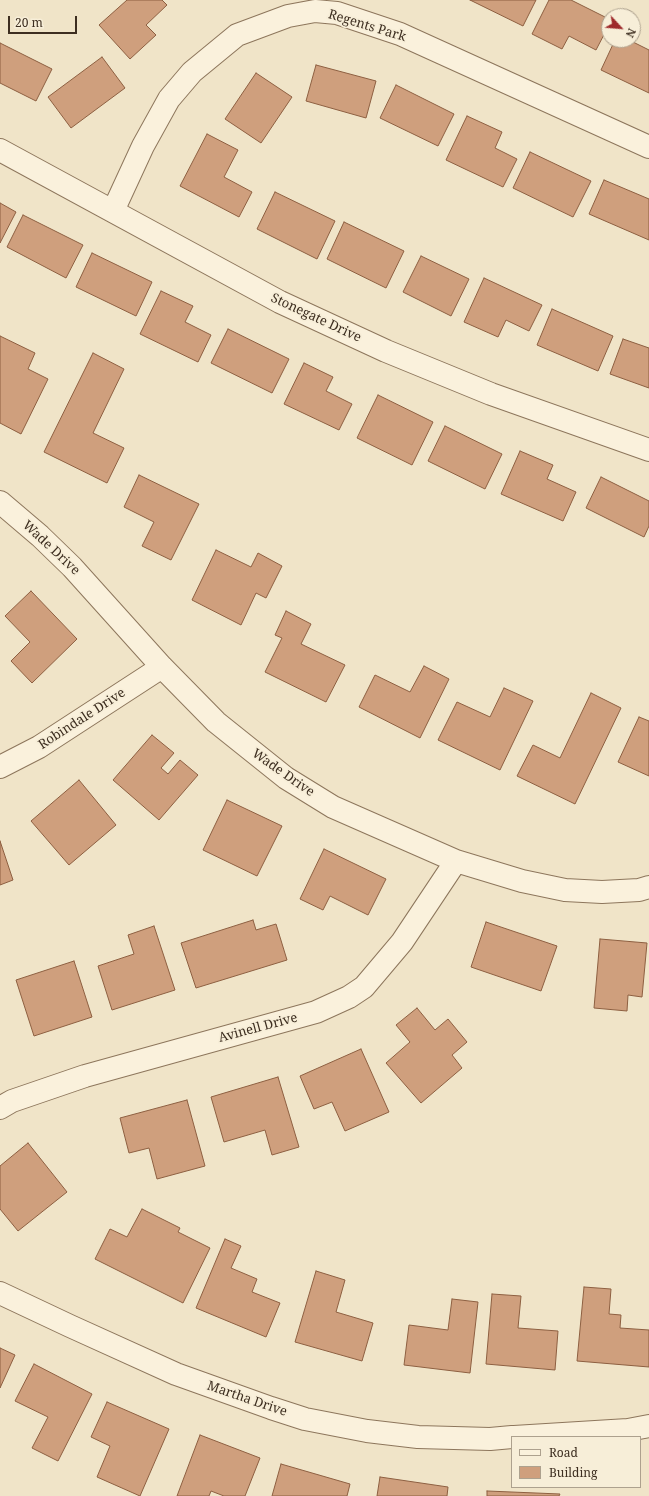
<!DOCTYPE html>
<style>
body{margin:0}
#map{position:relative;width:649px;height:1496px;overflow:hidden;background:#f0e4c8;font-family:"Noto Serif",serif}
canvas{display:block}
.legend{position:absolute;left:511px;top:1436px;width:130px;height:52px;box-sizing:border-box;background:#f7eed8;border:1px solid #ada18e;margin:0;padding:5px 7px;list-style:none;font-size:12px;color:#3d2e20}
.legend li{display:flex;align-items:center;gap:8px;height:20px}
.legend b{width:20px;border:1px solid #ada18e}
.north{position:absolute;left:601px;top:8px;width:40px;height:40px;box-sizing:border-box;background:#f7eed8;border:1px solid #ada18e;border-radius:50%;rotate:116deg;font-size:11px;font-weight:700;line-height:16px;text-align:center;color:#3d2e20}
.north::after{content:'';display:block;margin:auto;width:14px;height:18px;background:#9e2a2b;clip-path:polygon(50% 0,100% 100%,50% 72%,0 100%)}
.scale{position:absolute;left:8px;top:16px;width:69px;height:18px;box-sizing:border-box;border:2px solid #3d2e20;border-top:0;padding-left:5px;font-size:12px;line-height:14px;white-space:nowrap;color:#3d2e20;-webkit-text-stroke:3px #f7eed8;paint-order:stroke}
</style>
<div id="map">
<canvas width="649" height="1496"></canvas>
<ul class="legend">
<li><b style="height:5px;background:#faf1dc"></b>Road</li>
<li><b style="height:11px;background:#cf9f7d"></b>Building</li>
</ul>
<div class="north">N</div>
<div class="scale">20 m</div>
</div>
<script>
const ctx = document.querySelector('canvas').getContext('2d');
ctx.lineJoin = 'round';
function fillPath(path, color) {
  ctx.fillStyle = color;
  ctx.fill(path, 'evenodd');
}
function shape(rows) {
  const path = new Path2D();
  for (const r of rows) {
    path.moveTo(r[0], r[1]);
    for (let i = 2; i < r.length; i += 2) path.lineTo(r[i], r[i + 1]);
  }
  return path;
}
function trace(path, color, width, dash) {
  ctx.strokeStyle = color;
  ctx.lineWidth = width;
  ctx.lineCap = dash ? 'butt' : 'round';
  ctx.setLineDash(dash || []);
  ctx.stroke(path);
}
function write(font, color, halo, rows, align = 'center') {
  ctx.font = font + ' "Noto Serif",serif';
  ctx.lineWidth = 3.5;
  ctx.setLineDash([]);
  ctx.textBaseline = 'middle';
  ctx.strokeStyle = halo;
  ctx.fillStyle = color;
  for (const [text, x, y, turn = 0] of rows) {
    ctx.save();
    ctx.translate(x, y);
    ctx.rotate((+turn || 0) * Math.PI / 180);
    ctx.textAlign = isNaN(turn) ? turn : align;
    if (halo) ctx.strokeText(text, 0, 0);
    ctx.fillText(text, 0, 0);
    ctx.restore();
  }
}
const building = shape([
 [127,0,162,0,167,5,146,25,156,35,130,59,99,25,127,0],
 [470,0,536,0,523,26,470,0],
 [549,0,571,0,609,19,609,25,596,50,569,36,562,49,532,34,549,0],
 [615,40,629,40,649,50,649,93,601,70,615,40],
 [0,43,52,69,36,101,0,83,0,43],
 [102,57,125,88,71,128,48,97,102,57],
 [316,65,376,81,366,118,306,101,316,65],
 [256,73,292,97,261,143,225,119,256,73],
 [396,85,454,114,438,146,380,118,396,85],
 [467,116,502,132,495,148,517,159,503,187,446,160,467,116],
 [207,134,238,150,224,177,252,192,239,217,180,186,207,134],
 [530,152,591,181,573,217,513,188,530,152],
 [604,180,649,199,649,240,589,214,604,180],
 [275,192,335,221,317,259,257,229,275,192],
 [0,203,16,212,0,243,0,203],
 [23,215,83,245,66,278,7,247,23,215],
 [344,222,404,251,386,288,327,259,344,222],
 [92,253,152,282,136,316,76,287,92,253],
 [421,256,469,279,451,316,403,292,421,256],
 [484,278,542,305,529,331,506,320,498,337,464,322,484,278],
 [161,291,193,306,185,322,211,335,198,362,140,334,161,291],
 [552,309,613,336,598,371,537,345,552,309],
 [228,329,289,359,272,393,211,363,228,329],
 [0,336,35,353,28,369,48,379,21,434,0,423,0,336],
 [623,339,649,348,649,388,610,374,623,339],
 [93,353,124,369,93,433,124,448,107,483,44,452,93,353],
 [304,363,333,377,326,391,352,404,339,430,284,404,304,363],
 [378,395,433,422,412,465,357,438,378,395],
 [445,426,502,454,485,489,428,461,445,426],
 [520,451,553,465,547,479,576,492,563,521,501,494,520,451],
 [139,475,199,504,171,560,142,546,154,522,124,507,139,475],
 [601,477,649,501,649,526,644,537,586,508,601,477],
 [216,550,251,567,258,553,282,566,266,598,256,593,241,625,192,600,216,550],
 [31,591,77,639,32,683,11,661,30,642,5,616,31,591],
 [286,611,311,624,301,644,345,665,326,702,265,672,282,638,275,635,286,611],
 [424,666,449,679,420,738,359,707,375,675,410,692,424,666],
 [504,688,533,701,500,770,438,740,457,702,490,717,504,688],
 [591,693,621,708,575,804,517,776,533,745,560,758,591,693],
 [639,717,649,721,649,776,618,762,639,717],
 [152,735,174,753,161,768,168,774,180,760,198,775,159,820,113,780,152,735],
 [79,780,116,825,69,865,31,821,79,780],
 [227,800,282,826,257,876,203,850,227,800],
 [0,841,13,880,0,885,0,841],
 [324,849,386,879,368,915,330,896,323,910,300,899,324,849],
 [253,920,256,930,276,924,287,960,196,988,181,943,253,920],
 [486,922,557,946,541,991,471,967,486,922],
 [154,926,175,990,112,1010,98,966,134,954,128,935,154,926],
 [600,939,647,943,642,997,628,995,627,1011,594,1008,600,939],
 [74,961,92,1017,34,1036,16,980,74,961],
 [417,1008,435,1030,448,1019,467,1042,452,1055,462,1068,421,1103,386,1063,410,1042,396,1025,417,1008],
 [361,1049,389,1112,345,1131,332,1102,314,1109,300,1076,361,1049],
 [278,1077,299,1147,272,1155,265,1130,224,1142,211,1097,278,1077],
 [187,1100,205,1166,157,1179,149,1148,129,1153,120,1118,187,1100],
 [28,1143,67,1192,18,1231,0,1209,0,1166,28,1143],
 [142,1209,180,1228,178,1232,210,1248,183,1303,95,1259,110,1229,127,1237,142,1209],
 [225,1239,241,1246,231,1268,257,1279,252,1292,280,1303,266,1337,196,1308,225,1239],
 [316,1271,345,1280,336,1312,373,1323,362,1361,295,1342,316,1271],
 [584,1287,611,1289,609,1314,621,1315,620,1328,649,1330,649,1367,577,1361,584,1287],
 [492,1294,521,1296,518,1328,558,1331,555,1370,486,1364,492,1294],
 [452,1299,478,1302,470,1373,404,1365,409,1325,448,1330,452,1299],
 [0,1348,15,1355,0,1388,0,1348],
 [34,1364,92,1394,58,1461,32,1448,48,1417,15,1401,34,1364],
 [107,1402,169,1429,140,1496,97,1477,110,1446,91,1437,107,1402],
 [200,1435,260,1458,245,1496,224,1496,211,1491,209,1496,177,1496,200,1435],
 [281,1464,350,1484,347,1496,272,1496,281,1464],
 [380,1477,448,1487,447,1496,377,1496,380,1477],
 [487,1491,560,1494,559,1496,487,1496,487,1491]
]);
const minor = shape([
 [0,150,280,302,386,351,491,394,649,450],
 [113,211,143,146,169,99,192,72,237,35,288,16,315,11,337,13,400,34,649,147],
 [0,502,40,536,72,567,162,667,216,722,286,778,333,807,456,861,522,881,565,890,602,892,639,890,649,887],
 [0,767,39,747,162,667],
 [0,1108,12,1101,85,1076,316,1012,349,997,364,987,402,942,456,861],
 [0,1293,70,1326,176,1374,271,1408,305,1419,367,1431,418,1437,490,1439,512,1437],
 [514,1437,628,1430,649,1426]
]);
const streetNames = [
 ["Regents Park",367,26,17],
 ["Stonegate Drive",316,318,25],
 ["Wade Drive",51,548,43],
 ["Robindale Drive",82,719,-33],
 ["Wade Drive",283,773,35],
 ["Avinell Drive",258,1028,-15],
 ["Martha Drive",247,1399,19]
];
fillPath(building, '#cf9f7d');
trace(building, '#8d5f41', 1);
trace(minor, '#8d765c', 24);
trace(minor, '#faf1dc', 22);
write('13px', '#3d2e20', '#f7eed8', streetNames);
</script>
